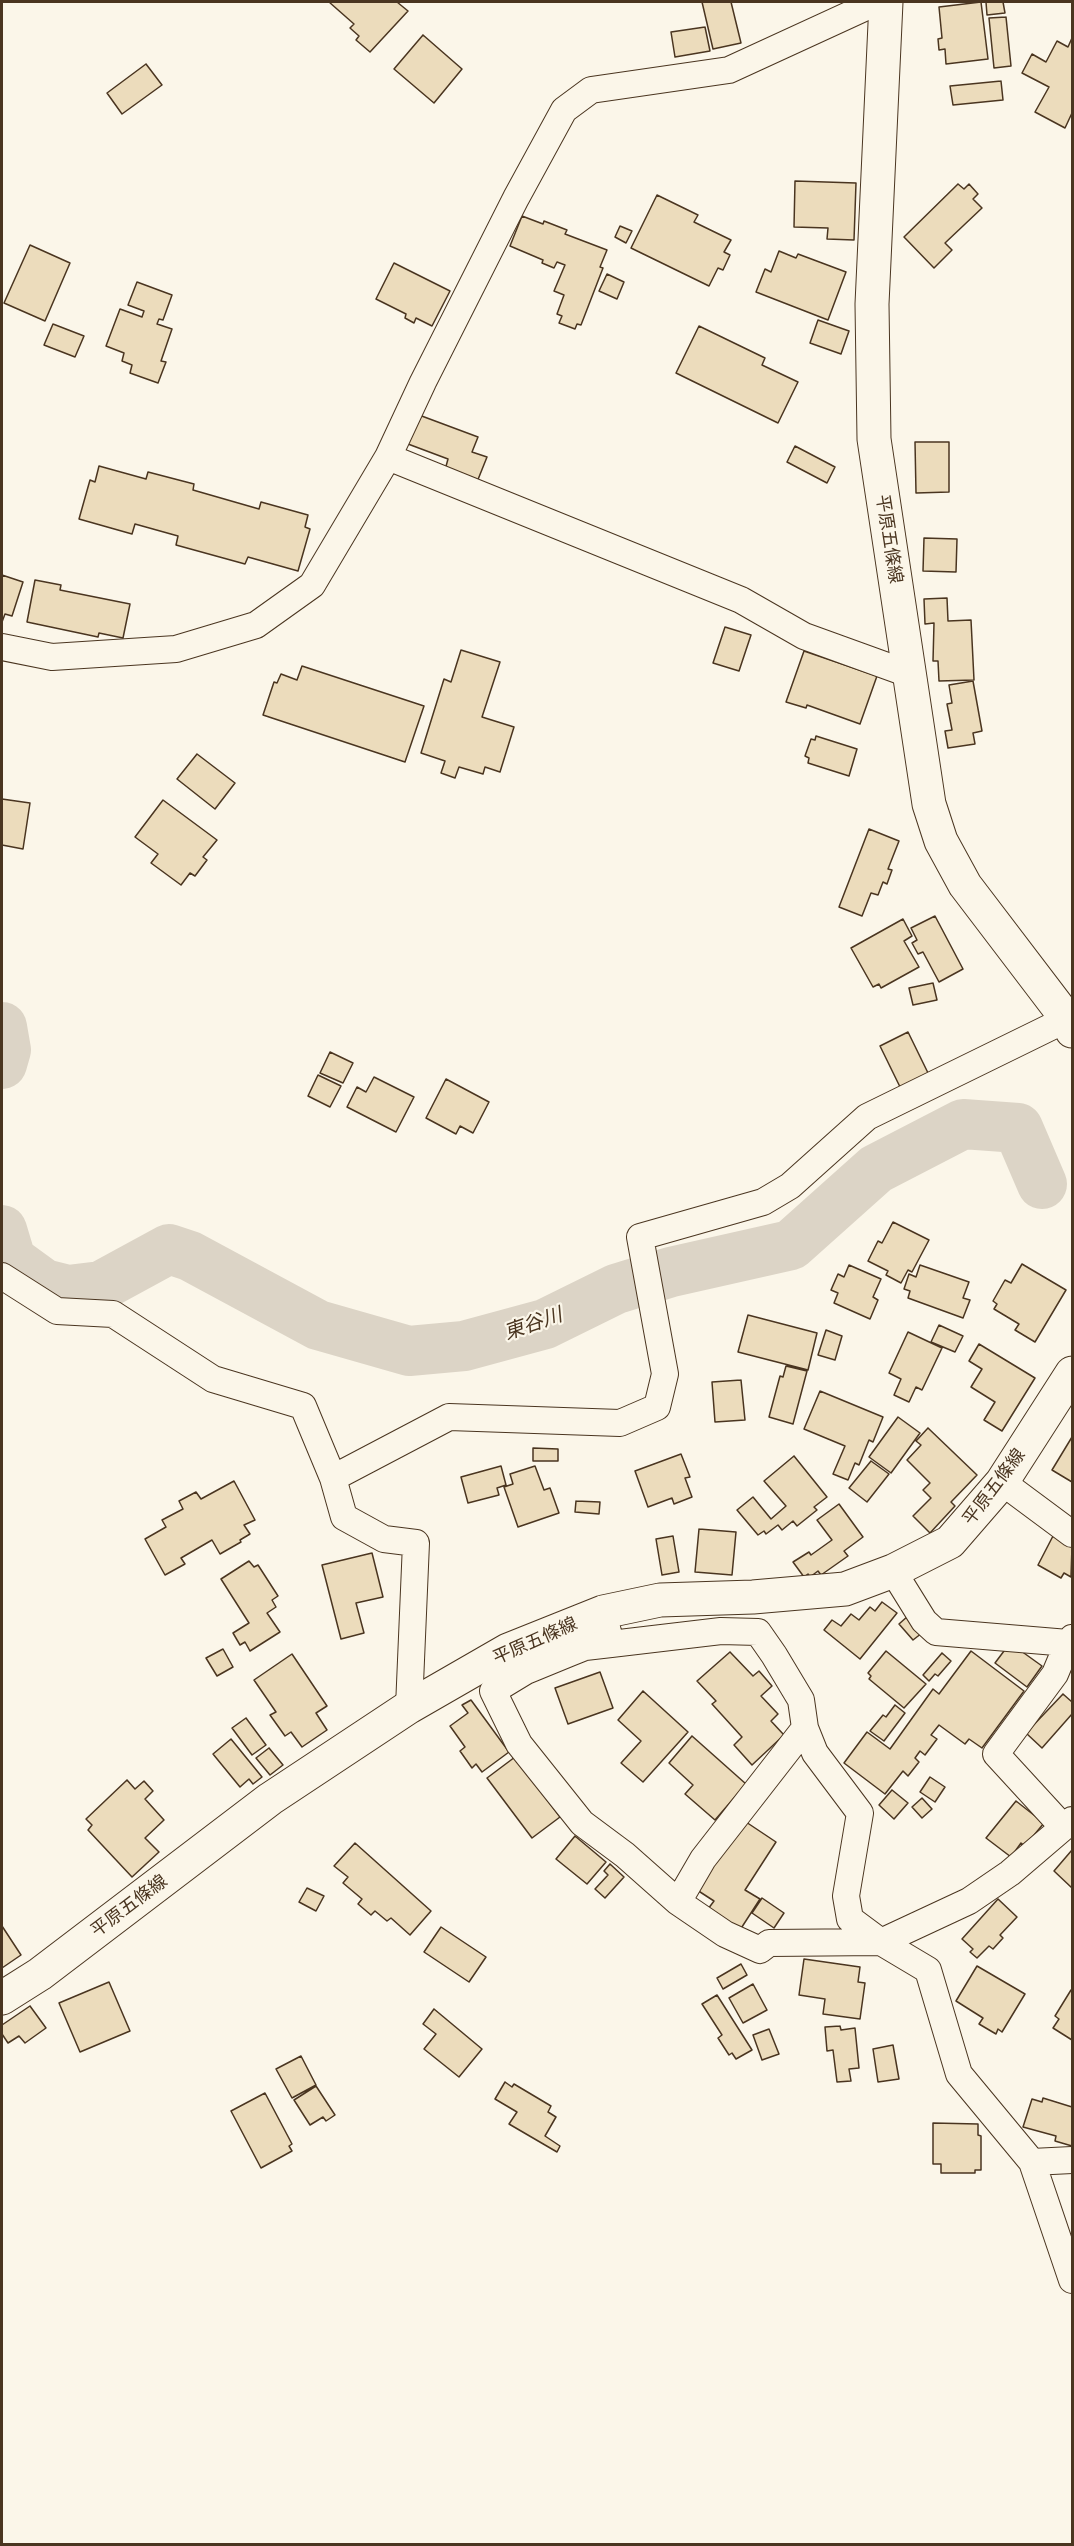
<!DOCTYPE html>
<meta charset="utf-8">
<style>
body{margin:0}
#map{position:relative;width:1074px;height:2546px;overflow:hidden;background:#fbf6e9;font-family:"Crimson Pro",serif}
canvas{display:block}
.frame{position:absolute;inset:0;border:3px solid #4a3520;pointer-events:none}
</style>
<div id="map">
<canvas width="1074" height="2546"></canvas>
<div class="frame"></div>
</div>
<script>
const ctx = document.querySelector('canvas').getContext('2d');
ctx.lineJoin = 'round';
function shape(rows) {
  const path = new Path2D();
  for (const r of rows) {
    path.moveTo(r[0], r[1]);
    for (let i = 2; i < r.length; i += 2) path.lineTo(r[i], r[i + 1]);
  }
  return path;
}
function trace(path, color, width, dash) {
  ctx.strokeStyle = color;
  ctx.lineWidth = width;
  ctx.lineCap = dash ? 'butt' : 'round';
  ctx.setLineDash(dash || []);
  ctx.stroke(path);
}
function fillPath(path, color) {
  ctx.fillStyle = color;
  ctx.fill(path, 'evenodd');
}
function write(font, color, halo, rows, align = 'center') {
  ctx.font = font + ' "Crimson Pro","Noto Sans JP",serif';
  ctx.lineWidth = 4.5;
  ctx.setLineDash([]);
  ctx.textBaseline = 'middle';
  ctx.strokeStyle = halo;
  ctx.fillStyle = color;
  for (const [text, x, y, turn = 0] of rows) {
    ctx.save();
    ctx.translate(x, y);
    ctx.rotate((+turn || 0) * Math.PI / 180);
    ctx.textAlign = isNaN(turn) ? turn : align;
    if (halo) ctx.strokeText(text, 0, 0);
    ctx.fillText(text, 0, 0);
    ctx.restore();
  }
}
const river = shape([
 [2,1027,6,1050,2,1064],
 [2,1230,11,1260,44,1284,68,1290,101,1286,169,1249,190,1256,318,1325,409,1351,464,1346,545,1324,616,1289,671,1272,791,1245,876,1169,963,1124,1018,1128,1042,1184]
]);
const building = shape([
 [329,2,397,2,408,11,370,52,356,40,359,36,350,28,354,24,329,2],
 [702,2,731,2,741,43,713,49,702,2],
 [981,2,988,59,946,64,945,49,939,50,938,39,942,38,939,7,981,2],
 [986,2,1003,2,1005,13,987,15,986,2],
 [1006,17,1011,66,994,68,989,18,1006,17],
 [705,27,710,51,675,57,671,32,705,27],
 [423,35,462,69,434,103,394,69,423,35],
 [1072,38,1072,113,1065,128,1035,112,1049,87,1022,73,1032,54,1046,62,1057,41,1068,47,1072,38],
 [146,64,162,85,122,114,107,93,146,64],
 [1001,81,1003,100,953,105,950,86,1001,81],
 [795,181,856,183,854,240,827,239,828,228,794,227,795,181],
 [958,184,964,189,969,184,978,194,973,199,982,208,945,243,952,250,934,268,904,237,958,184],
 [657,195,698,215,694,222,731,240,724,252,730,255,723,270,718,268,709,286,631,248,657,195],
 [522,216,543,224,544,221,567,230,565,234,607,250,600,267,603,268,581,325,577,324,575,329,559,323,562,316,557,314,564,295,554,291,565,265,557,262,554,268,542,263,543,260,510,246,522,216],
 [620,226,632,231,626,243,615,237,620,226],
 [30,245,70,263,45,321,4,303,30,245],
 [779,251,796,258,798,254,846,272,828,320,756,292,765,269,771,272,779,251],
 [394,263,450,291,432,326,416,318,414,323,405,318,406,314,376,299,394,263],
 [607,274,624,282,617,299,599,291,607,274],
 [137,282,172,295,163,320,159,319,157,324,172,329,161,361,166,362,158,383,130,373,132,365,122,361,124,353,106,346,120,309,142,317,144,311,128,305,137,282],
 [818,320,849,331,841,354,810,343,818,320],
 [53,324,84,336,75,357,44,345,53,324],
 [699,326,765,358,762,365,798,382,778,423,676,373,699,326],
 [419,415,478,437,472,452,487,457,477,482,445,470,448,459,408,444,419,415],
 [915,442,949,442,949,492,916,493,915,442],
 [795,446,835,467,827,483,787,462,795,446],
 [99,466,146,479,148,472,194,484,193,490,259,509,261,502,308,515,305,527,310,529,298,571,248,557,245,564,176,545,178,536,135,524,132,534,79,519,90,480,95,482,99,466],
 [924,538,957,539,956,572,923,571,924,538],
 [2,575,23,582,12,616,5,614,2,622,2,575],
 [35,580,61,585,60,590,130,604,123,638,99,633,98,637,27,622,35,580],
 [947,598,948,621,971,620,974,680,939,681,938,661,933,661,934,623,925,624,924,599,947,598],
 [725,627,751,635,739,671,713,663,725,627],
 [461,650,500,662,482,717,514,727,500,772,485,767,483,774,459,767,455,778,441,773,445,761,421,753,444,679,451,682,461,650],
 [804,651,877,676,860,724,807,705,806,708,786,702,804,651],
 [302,666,424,706,405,762,263,715,274,682,277,683,281,674,297,680,302,666],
 [973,681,982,731,973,733,975,744,948,748,945,731,952,730,947,704,952,703,949,685,973,681],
 [816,736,857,749,849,776,808,763,809,758,805,756,811,739,815,740,816,736],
 [197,754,235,783,215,809,177,779,197,754],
 [2,799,30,803,23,849,2,845,2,799],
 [163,800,217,840,203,857,207,860,195,876,190,873,181,885,151,863,158,854,135,837,163,800],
 [869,829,899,841,888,869,892,870,887,884,883,882,878,895,871,893,862,916,839,907,869,829],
 [935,916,963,969,939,982,923,952,918,954,912,943,917,940,911,928,935,916],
 [903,919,912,936,904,941,919,967,881,988,879,984,873,987,851,948,903,919],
 [933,983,937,1000,913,1005,909,988,933,983],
 [908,1032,930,1077,902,1091,880,1046,908,1032],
 [330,1052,353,1063,343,1083,320,1073,330,1052],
 [318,1075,341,1086,330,1107,308,1096,318,1075],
 [374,1077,414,1097,396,1132,347,1107,357,1087,366,1092,374,1077],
 [446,1079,489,1102,473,1133,460,1126,456,1134,426,1118,446,1079],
 [893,1222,929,1240,912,1272,908,1270,901,1283,886,1275,888,1271,868,1261,878,1241,882,1243,893,1222],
 [1022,1264,1066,1290,1035,1342,1015,1330,1019,1324,994,1309,997,1304,993,1301,1005,1280,1011,1283,1022,1264],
 [849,1265,881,1279,873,1297,878,1300,870,1319,834,1303,838,1293,831,1290,838,1274,844,1277,849,1265],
 [920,1265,969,1282,963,1298,970,1300,963,1318,908,1298,910,1291,904,1289,909,1274,916,1277,920,1265],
 [748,1315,817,1333,808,1370,738,1352,748,1315],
 [939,1325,963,1336,955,1352,931,1342,939,1325],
 [826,1330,842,1336,835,1360,818,1355,826,1330],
 [908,1332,942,1348,922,1390,916,1387,909,1402,894,1395,901,1379,889,1373,908,1332],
 [979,1344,1035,1378,1002,1431,984,1420,995,1402,971,1387,982,1369,969,1361,979,1344],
 [786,1366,807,1371,793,1424,769,1417,780,1376,783,1377,786,1366],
 [741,1380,745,1420,715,1422,712,1382,741,1380],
 [820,1391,883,1417,873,1442,869,1440,859,1465,855,1463,848,1480,833,1474,845,1446,804,1429,820,1391],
 [898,1417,920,1433,891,1473,869,1457,898,1417],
 [928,1428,977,1475,951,1502,955,1506,930,1533,913,1516,931,1498,923,1490,930,1483,907,1460,921,1445,916,1441,928,1428],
 [1072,1437,1072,1482,1052,1470,1072,1437],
 [533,1448,558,1449,558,1461,533,1461,533,1448],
 [681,1454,690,1477,685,1478,692,1497,674,1504,672,1498,648,1507,635,1471,681,1454],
 [794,1456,827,1497,814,1507,817,1510,797,1526,793,1521,782,1530,778,1525,766,1534,764,1531,758,1535,737,1510,753,1497,771,1519,786,1506,764,1481,794,1456],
 [871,1461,889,1474,867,1502,849,1488,871,1461],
 [501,1466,506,1485,497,1488,499,1495,468,1503,461,1477,501,1466],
 [535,1466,544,1490,550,1488,559,1513,518,1527,504,1487,513,1484,510,1474,535,1466],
 [234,1481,255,1520,244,1525,250,1534,240,1540,241,1542,220,1554,212,1540,181,1558,185,1564,165,1575,145,1539,166,1527,162,1520,183,1509,179,1501,196,1492,201,1499,234,1481],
 [576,1501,600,1502,599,1514,575,1512,576,1501],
 [839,1504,863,1537,844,1551,848,1556,821,1575,818,1571,810,1577,808,1574,804,1577,793,1562,809,1552,811,1555,832,1540,817,1520,839,1504],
 [699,1529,736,1532,732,1575,695,1572,699,1529],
 [673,1536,679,1572,662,1575,656,1539,673,1536],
 [1053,1536,1072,1546,1071,1577,1064,1573,1061,1578,1038,1565,1053,1536],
 [372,1553,383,1597,356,1603,364,1633,341,1639,322,1565,372,1553],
 [249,1561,254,1567,258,1565,278,1596,272,1600,276,1607,267,1613,280,1632,250,1651,245,1642,240,1645,233,1633,249,1623,221,1579,249,1561],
 [882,1602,897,1613,860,1659,824,1630,832,1620,841,1626,851,1614,859,1620,870,1607,875,1611,882,1602],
 [908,1616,922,1633,913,1640,899,1624,908,1616],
 [1010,1643,1042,1666,1027,1687,995,1663,1010,1643],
 [223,1649,233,1667,217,1676,206,1658,223,1649],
 [886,1651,926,1684,904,1708,869,1679,871,1676,868,1673,886,1651],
 [971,1651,1024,1691,982,1748,969,1739,965,1744,939,1725,931,1735,937,1739,925,1755,920,1751,915,1758,919,1762,908,1776,903,1771,885,1794,844,1763,867,1732,890,1749,933,1689,939,1694,971,1651],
 [730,1652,753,1676,759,1671,772,1686,761,1696,778,1714,771,1721,784,1735,752,1765,734,1745,742,1737,712,1704,716,1701,697,1681,730,1652],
 [942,1653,951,1661,938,1676,935,1674,929,1681,923,1675,942,1653],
 [292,1654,327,1706,316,1713,327,1730,302,1747,291,1732,285,1736,270,1715,276,1712,254,1680,292,1654],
 [600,1672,613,1708,568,1724,555,1688,600,1672],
 [643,1691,688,1732,643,1782,621,1763,641,1741,618,1720,643,1691],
 [1063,1694,1072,1702,1072,1714,1042,1748,1026,1733,1063,1694],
 [471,1700,509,1752,482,1772,476,1764,472,1768,460,1751,465,1747,450,1726,468,1713,462,1705,471,1700],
 [895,1705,905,1713,884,1741,870,1731,883,1715,886,1717,895,1705],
 [246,1718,266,1745,252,1755,232,1728,246,1718],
 [692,1736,746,1784,715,1820,685,1794,693,1785,669,1763,692,1736],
 [231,1739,262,1777,253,1784,249,1779,240,1787,213,1754,231,1739],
 [269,1748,283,1765,270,1775,256,1758,269,1748],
 [515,1757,560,1817,532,1838,487,1778,515,1757],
 [930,1777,945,1787,935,1802,920,1792,930,1777],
 [127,1780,135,1789,144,1781,153,1791,145,1799,164,1820,145,1838,159,1852,132,1877,88,1830,92,1825,86,1819,127,1780],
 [892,1790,908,1803,894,1819,879,1805,892,1790],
 [922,1798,932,1809,922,1818,912,1807,922,1798],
 [1016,1801,1044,1823,1025,1846,1021,1843,1011,1857,986,1838,1016,1801],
 [743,1820,776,1842,745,1890,760,1899,740,1930,708,1909,714,1901,697,1890,743,1820],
 [575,1836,606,1862,587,1884,556,1859,575,1836],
 [355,1843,431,1911,410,1935,391,1918,387,1921,375,1911,371,1915,358,1904,362,1899,343,1883,348,1877,334,1866,355,1843],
 [1072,1850,1072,1888,1054,1871,1072,1850],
 [610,1864,624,1877,605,1898,595,1889,608,1875,604,1871,610,1864],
 [307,1888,324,1896,316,1911,299,1902,307,1888],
 [762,1898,784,1913,774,1928,752,1913,762,1898],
 [998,1899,1017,1917,1000,1935,1003,1938,993,1949,989,1946,977,1958,970,1952,973,1949,962,1939,998,1899],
 [2,1926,21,1955,2,1968,2,1926],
 [441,1927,486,1957,469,1982,424,1952,441,1927],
 [804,1959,860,1967,858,1982,865,1983,860,2019,823,2014,825,1999,799,1995,804,1959],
 [741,1964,747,1975,723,1989,717,1978,741,1964],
 [977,1966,1025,1994,1002,2032,998,2029,996,2034,979,2024,983,2018,956,2001,977,1966],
 [109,1982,130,2031,80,2052,59,2003,109,1982],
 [753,1984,767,2010,743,2023,729,1998,753,1984],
 [1071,1990,1072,1991,1072,2040,1053,2028,1059,2019,1055,2016,1071,1990],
 [717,1995,752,2050,736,2059,732,2053,729,2055,718,2038,722,2035,702,2004,717,1995],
 [30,2006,46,2028,25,2043,19,2036,8,2043,2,2034,2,2025,30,2006],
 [434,2009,482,2049,459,2077,424,2049,436,2034,423,2024,434,2009],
 [840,2026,841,2030,855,2028,859,2068,849,2069,851,2081,837,2082,833,2050,827,2051,825,2027,840,2026],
 [769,2029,779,2054,762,2060,753,2035,769,2029],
 [893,2045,899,2079,878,2082,873,2049,893,2045],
 [301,2056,316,2085,292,2098,276,2069,301,2056],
 [505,2082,512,2087,514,2084,551,2106,548,2112,556,2117,545,2136,560,2146,557,2152,509,2124,517,2112,495,2099,505,2082],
 [316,2086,335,2115,326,2121,323,2117,310,2125,294,2100,316,2086],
 [265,2093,292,2144,289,2146,292,2151,261,2168,231,2111,265,2093],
 [1043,2098,1072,2107,1072,2146,1055,2141,1056,2136,1023,2127,1032,2099,1042,2102,1043,2098],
 [933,2123,978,2124,978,2135,981,2136,981,2170,975,2170,975,2173,941,2173,941,2164,933,2164,933,2123]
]);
const street = shape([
 [388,457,741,600,804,636,909,674],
 [2,647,52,657,176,649,256,625,312,585,388,457,423,382,516,198,564,110,591,90,729,70,877,2],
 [2,1276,57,1311,113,1314,213,1379,303,1406,333,1478,344,1517,384,1539,416,1543,409,1707],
 [333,1478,449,1417,620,1423,657,1407,665,1374,640,1237,763,1202,790,1186,867,1117,1067,1019],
 [1002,1482,1072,1534],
 [893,1571,924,1621,936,1632,1068,1643,1072,1638],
 [603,1612,611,1644,721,1631,758,1632,774,1655,801,1700,805,1728,815,1753,860,1813,846,1896,850,1919,881,1942,928,1970,959,2074,1032,2162,1072,2280],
 [611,1644,585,1647,570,1653,526,1671,493,1691,519,1744,582,1823,625,1855,678,1902,725,1934,760,1950,769,1943,881,1942,969,1901,1010,1873,1072,1820],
 [1063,1827,996,1754,1055,1674,1068,1643],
 [678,1902,703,1859,805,1728],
 [1032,2162,1072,2160]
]);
const secondary = shape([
 [886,2,872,304,874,439,929,804,941,841,965,885,1067,1019,1072,1031],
 [2,1998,40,1974,270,1799,409,1707,508,1650,603,1612,660,1600,753,1597,845,1589,893,1571,950,1542,1002,1482,1072,1373]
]);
const streetNames = [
 ["平原五條線",889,539,81],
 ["平原五條線",994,1487,-53],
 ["平原五條線",535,1641,-24],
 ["平原五條線",129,1906,-37]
];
const waterNames = [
 ["東谷川",533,1324,-19]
];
trace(river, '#dcd4c6', 50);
fillPath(building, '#ecdcbc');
trace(building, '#4a3520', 1.5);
trace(street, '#4a3520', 28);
trace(secondary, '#4a3520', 35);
trace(street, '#fbf6e9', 26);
trace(secondary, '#fbf6e9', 33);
write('18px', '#4a3520', '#fbf6e9', streetNames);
write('italic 20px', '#4a3520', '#fbf6e9', waterNames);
</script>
